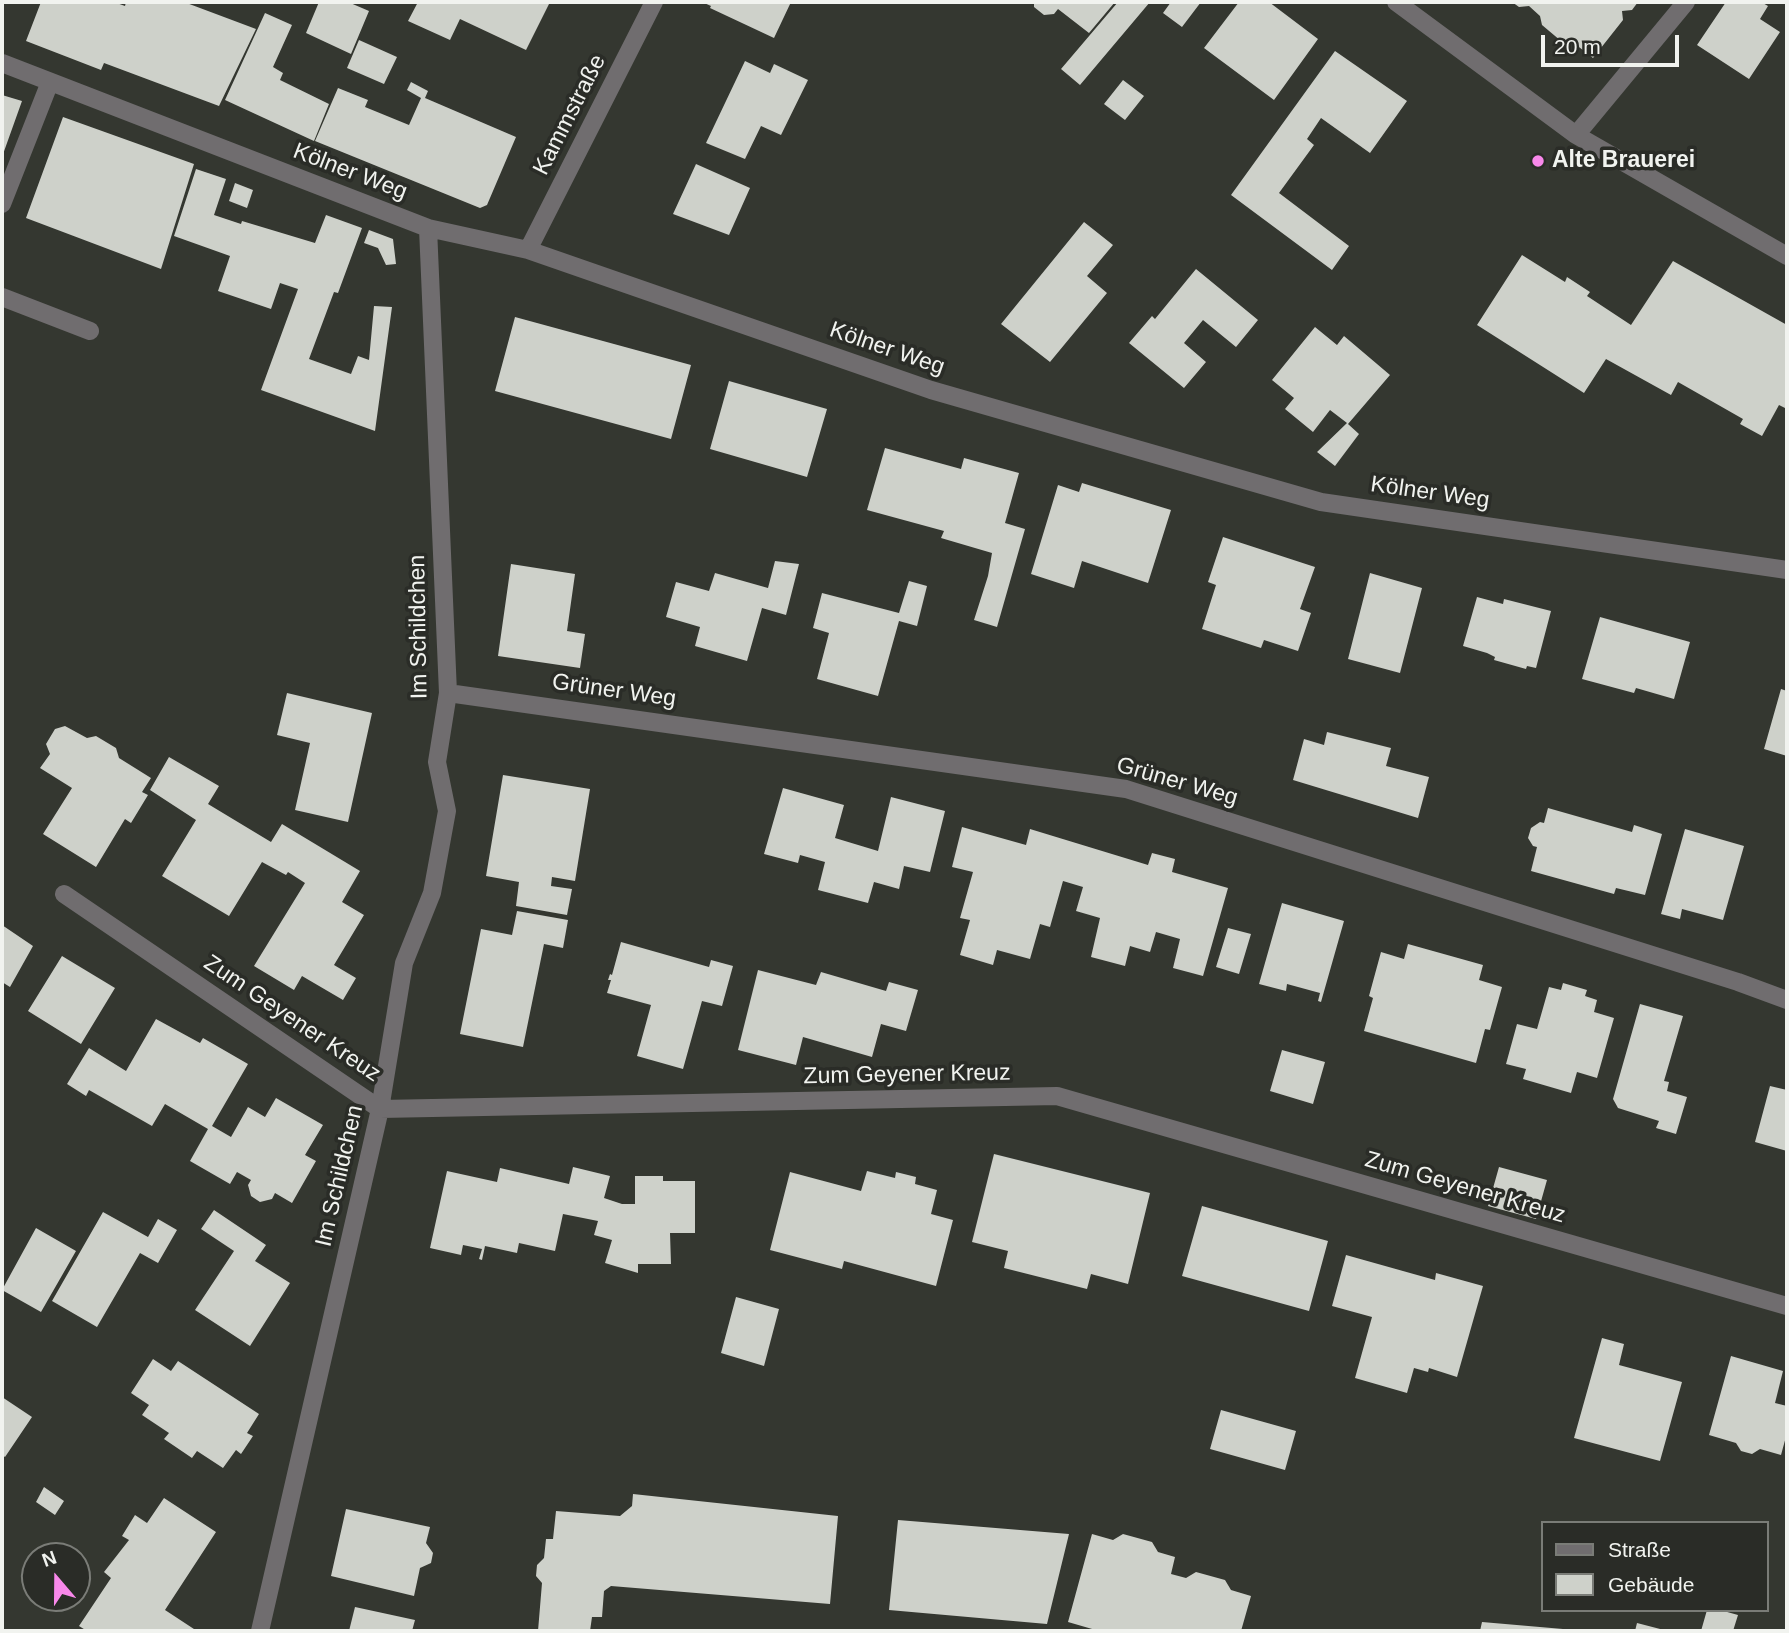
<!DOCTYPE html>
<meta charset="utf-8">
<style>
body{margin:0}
#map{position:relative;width:1789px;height:1633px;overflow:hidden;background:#343730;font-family:Arial,sans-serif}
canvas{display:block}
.frame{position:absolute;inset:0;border:4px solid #f1f3ef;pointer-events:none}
.legend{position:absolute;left:1541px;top:1521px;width:228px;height:91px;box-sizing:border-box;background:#2a2c27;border:2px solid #7a7c77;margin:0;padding:9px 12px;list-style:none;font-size:21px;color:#f1f3ef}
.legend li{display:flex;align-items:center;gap:14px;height:35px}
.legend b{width:35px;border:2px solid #7a7c77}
.north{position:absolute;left:21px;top:1542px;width:70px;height:70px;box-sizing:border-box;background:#2a2c27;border:2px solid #7a7c77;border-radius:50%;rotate:340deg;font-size:19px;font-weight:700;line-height:28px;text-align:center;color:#f1f3ef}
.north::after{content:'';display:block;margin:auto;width:24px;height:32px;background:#f888ea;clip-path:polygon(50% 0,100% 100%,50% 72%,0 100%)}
.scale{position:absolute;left:1541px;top:35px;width:138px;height:32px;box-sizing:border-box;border:4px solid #f1f3ef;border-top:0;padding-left:9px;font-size:21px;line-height:24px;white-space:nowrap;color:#f1f3ef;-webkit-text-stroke:5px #2a2c27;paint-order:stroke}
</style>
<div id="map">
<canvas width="1789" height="1633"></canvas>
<div class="frame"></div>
<ul class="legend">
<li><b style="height:9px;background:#706d6f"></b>Straße</li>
<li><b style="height:19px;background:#ced1ca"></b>Gebäude</li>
</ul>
<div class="north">N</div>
<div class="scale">20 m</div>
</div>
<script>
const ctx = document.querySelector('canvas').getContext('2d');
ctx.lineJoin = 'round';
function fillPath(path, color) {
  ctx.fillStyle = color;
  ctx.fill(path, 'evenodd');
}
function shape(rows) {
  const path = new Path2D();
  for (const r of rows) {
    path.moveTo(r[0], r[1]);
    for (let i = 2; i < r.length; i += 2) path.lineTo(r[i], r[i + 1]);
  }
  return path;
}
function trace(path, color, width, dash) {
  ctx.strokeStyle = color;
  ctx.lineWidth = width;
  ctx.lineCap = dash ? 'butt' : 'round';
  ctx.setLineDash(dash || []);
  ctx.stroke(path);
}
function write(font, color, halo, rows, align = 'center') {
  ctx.font = font + ' Arial,sans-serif';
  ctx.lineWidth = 7;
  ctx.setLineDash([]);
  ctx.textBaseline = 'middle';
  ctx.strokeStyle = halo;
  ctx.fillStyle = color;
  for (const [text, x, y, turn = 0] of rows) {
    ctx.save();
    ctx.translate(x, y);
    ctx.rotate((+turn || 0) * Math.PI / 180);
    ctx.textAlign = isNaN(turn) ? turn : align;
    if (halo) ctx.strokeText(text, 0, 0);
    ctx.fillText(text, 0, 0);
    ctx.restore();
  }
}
const building = shape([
 [41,2,114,2,125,6,126,2,184,2,256,29,219,106,104,63,101,70,26,41],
 [319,2,348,2,369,11,351,54,306,33],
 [418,2,431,2,437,4,438,2,550,2,526,50,460,19,450,40,408,21],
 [702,2,791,2,774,38,710,8,711,6],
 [1034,2,1115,2,1089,33,1058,9,1054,14,1044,15,1034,7],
 [1118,2,1150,2,1080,85,1061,69],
 [1171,2,1201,2,1182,27,1163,13],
 [1239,2,1269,2,1318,39,1274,100,1204,48],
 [1512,2,1638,2,1632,10,1622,11,1623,20,1593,58,1570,40,1561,41,1542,25,1540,16,1529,6,1519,7],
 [1726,2,1761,2,1768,6,1760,19,1780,32,1749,79,1697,45],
 [265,13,292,25,273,67,283,73,280,80,329,104,314,141,225,100],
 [359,40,397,57,384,84,347,68],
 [1335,51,1407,101,1370,153,1321,118,1307,139,1314,145,1279,193,1349,246,1332,270,1231,195],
 [745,61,770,73,774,64,808,80,781,135,761,126,745,159,706,143],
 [1123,80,1144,96,1125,120,1104,104],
 [411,82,428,91,425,98,516,137,487,205,480,208,315,141,338,88,368,100,365,107,409,125,421,98,407,90],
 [2,95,22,101,2,157],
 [63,117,194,164,161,269,26,218],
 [696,164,750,188,729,235,673,214],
 [196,169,226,179,214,215,241,224,242,221,315,243,326,215,362,228,338,293,334,292,309,359,351,374,358,356,369,360,374,306,392,307,375,431,261,390,298,289,280,283,271,309,218,291,230,256,174,236],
 [235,183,253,190,247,208,229,201],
 [1084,222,1113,245,1087,276,1107,293,1050,362,1001,324],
 [369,230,393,239,396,264,386,265,378,248,364,243],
 [1522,255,1565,282,1567,277,1590,292,1587,296,1631,325,1673,261,1787,325,1787,409,1779,405,1762,436,1740,424,1743,419,1678,382,1671,395,1606,359,1584,393,1477,325],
 [1196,269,1258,320,1236,347,1203,320,1184,343,1206,362,1184,388,1129,343,1152,316,1155,319],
 [515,317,691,365,671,439,495,391],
 [1315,327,1337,345,1344,336,1390,375,1348,424,1359,434,1335,466,1317,452,1347,423,1330,410,1313,432,1285,409,1294,398,1272,380],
 [729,381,827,409,807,477,710,449],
 [885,448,961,469,964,458,1019,473,1005,523,1025,529,997,627,974,620,988,576,992,553,941,538,944,531,867,510],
 [1082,483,1171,510,1148,583,1082,561,1074,588,1031,574,1058,485,1079,492],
 [1223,537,1315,567,1300,609,1311,613,1298,651,1264,640,1261,648,1202,629,1216,585,1208,582],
 [775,561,799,564,786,615,762,608,747,661,695,646,700,627,666,617,676,582,709,591,715,573,768,588],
 [511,564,575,574,567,631,585,634,580,668,498,656],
 [1370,573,1422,588,1400,673,1348,659],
 [909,581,927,586,917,626,899,621,878,696,817,679,829,633,813,628,822,593,899,613],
 [1477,597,1503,604,1504,599,1551,611,1536,668,1527,666,1526,669,1494,660,1495,657,1487,653,1463,646],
 [1600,617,1690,642,1674,699,1636,688,1634,693,1582,679],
 [1781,689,1787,691,1787,756,1764,749],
 [287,693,372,713,348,822,295,810,310,743,277,735],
 [65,726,87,738,96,736,116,748,119,758,151,778,142,792,148,795,131,823,125,819,96,867,43,834,72,788,40,768,50,754,46,744,55,729],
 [1327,732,1391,748,1386,766,1429,777,1418,818,1293,780,1304,739,1324,745],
 [169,757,219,786,208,804,271,842,282,824,360,871,342,902,364,915,334,965,356,978,343,1000,302,976,294,990,254,966,305,883,288,872,286,875,262,862,229,916,162,876,196,820,150,790],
 [503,775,590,789,575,881,552,877,551,886,572,889,567,915,516,906,519,882,486,876],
 [783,788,844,805,835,838,878,851,891,797,945,811,930,872,904,866,899,889,874,882,868,903,818,890,825,862,800,855,798,863,764,854],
 [1548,808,1632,832,1634,825,1662,834,1645,895,1616,888,1614,894,1531,871,1537,847,1533,846,1528,838,1531,828,1540,822,1544,823],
 [962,827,1026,845,1030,829,1148,865,1152,853,1175,859,1172,872,1228,888,1203,976,1173,968,1180,939,1156,932,1150,952,1130,946,1125,966,1091,957,1100,918,1076,911,1083,887,1063,881,1050,927,1040,924,1030,959,997,950,993,965,960,955,970,920,960,918,973,872,952,867],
 [1685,829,1744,846,1723,920,1682,909,1680,919,1661,914],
 [1282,903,1344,921,1321,1002,1318,1001,1320,993,1287,984,1286,991,1259,984],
 [517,911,568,920,563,948,544,944,523,1047,460,1034,481,929,512,935],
 [2,925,33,946,10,987,2,982],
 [1228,928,1251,934,1239,974,1216,967],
 [621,942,709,967,711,960,733,966,722,1006,702,1001,683,1069,637,1056,651,1005,607,993,611,980,608,980,610,974,612,975],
 [1408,944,1483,965,1479,980,1502,987,1490,1030,1485,1029,1476,1063,1364,1031,1373,998,1369,996,1381,952,1404,959],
 [62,956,115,988,81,1044,28,1011],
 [758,970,816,985,821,972,886,991,889,982,918,990,906,1031,881,1024,872,1057,803,1037,796,1065,738,1050],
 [1563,983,1587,990,1585,996,1597,1000,1594,1012,1614,1018,1597,1078,1577,1072,1571,1093,1523,1079,1526,1069,1506,1064,1517,1024,1537,1029,1549,987,1561,990],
 [1640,1004,1683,1016,1664,1081,1669,1082,1667,1091,1687,1097,1676,1134,1656,1128,1659,1121,1618,1108,1613,1099],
 [156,1019,200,1043,203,1038,248,1064,212,1126,231,1137,248,1107,265,1117,276,1098,323,1125,305,1155,316,1161,292,1203,275,1193,272,1199,260,1202,251,1196,248,1185,251,1180,237,1172,230,1184,190,1161,208,1129,165,1104,152,1126,89,1090,86,1096,67,1084,89,1048,126,1071],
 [1282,1050,1325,1062,1313,1104,1270,1091],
 [1770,1086,1787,1090,1787,1151,1755,1142],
 [994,1154,1150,1193,1128,1284,1091,1274,1087,1289,1004,1268,1008,1251,972,1242],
 [573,1167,610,1176,604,1198,622,1204,635,1204,635,1176,663,1176,663,1181,695,1181,695,1233,670,1233,671,1264,638,1264,638,1273,605,1263,612,1240,594,1235,598,1221,563,1214,555,1251,519,1243,517,1253,485,1246,482,1260,479,1259,482,1249,463,1245,461,1255,430,1248,447,1171,497,1182,500,1168,569,1184],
 [1499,1167,1547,1180,1536,1219,1488,1206],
 [867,1171,895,1178,896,1172,916,1177,915,1184,937,1190,931,1214,953,1220,936,1286,844,1261,842,1269,770,1250,790,1172,861,1191],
 [1202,1206,1328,1241,1309,1311,1182,1276],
 [214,1210,266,1245,255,1261,290,1283,250,1346,195,1310,234,1251,201,1229],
 [103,1212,148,1237,158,1219,177,1230,158,1263,140,1253,97,1327,52,1301],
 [36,1228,76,1251,41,1312,2,1290],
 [1346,1255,1435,1280,1436,1273,1483,1286,1457,1377,1429,1368,1428,1372,1414,1368,1407,1393,1355,1378,1372,1317,1332,1306],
 [736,1297,779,1309,764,1366,721,1353],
 [1602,1338,1624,1344,1619,1365,1682,1382,1660,1461,1574,1438],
 [1731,1356,1783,1371,1775,1403,1787,1406,1787,1433,1781,1455,1760,1449,1752,1454,1741,1451,1736,1443,1709,1435],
 [153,1359,171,1371,178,1361,259,1414,247,1433,253,1436,241,1454,236,1450,223,1468,197,1451,192,1458,164,1439,169,1433,142,1415,149,1405,131,1393],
 [2,1397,32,1417,5,1457,2,1455],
 [1221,1410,1296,1431,1285,1470,1210,1449],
 [44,1487,64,1501,55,1515,36,1502],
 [633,1494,838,1516,830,1604,611,1586,604,1591,602,1617,592,1617,590,1631,538,1631,542,1583,536,1576,537,1565,544,1558,546,1539,553,1539,556,1511,620,1516,632,1506],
 [164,1498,216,1532,165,1610,197,1631,87,1631,79,1626,111,1578,104,1572,129,1540,122,1536,135,1515,147,1523],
 [346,1509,430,1527,426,1543,433,1553,431,1563,420,1568,414,1596,331,1576],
 [898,1520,1069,1534,1047,1624,889,1610],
 [1092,1534,1113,1540,1123,1534,1152,1542,1158,1552,1175,1557,1171,1574,1186,1578,1196,1572,1225,1580,1231,1590,1251,1596,1241,1631,1099,1631,1068,1622],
 [355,1607,415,1620,412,1631,349,1631],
 [1707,1610,1720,1610,1738,1615,1733,1631,1701,1631],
 [1482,1622,1563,1629,1563,1631,1480,1631],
 [1637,1623,1664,1630,1664,1631,1635,1631]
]);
const minor = shape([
 [1396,2,1576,135,1787,256],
 [2,63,428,228,528,250,931,390,1321,502,1787,570],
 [1576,135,1686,2],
 [2,204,50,82],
 [528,250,654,2],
 [2,297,90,331],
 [448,693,1126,789,1738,982,1787,1000],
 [64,894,380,1109,1057,1096,1787,1306],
 [260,1631,380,1109,404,963,432,893,447,811,437,762,448,693,428,228]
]);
const markers = [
 [1538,161,7,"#f888ea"]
];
const streetNames = [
 ["Kammstraße",570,115,-63],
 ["Kölner Weg",350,172,21],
 ["Kölner Weg",887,349,19],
 ["Kölner Weg",1430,493,8],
 ["Im Schildchen",419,627,-91],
 ["Grüner Weg",614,691,8],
 ["Grüner Weg",1177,782,16],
 ["Zum Geyener Kreuz",292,1019,34],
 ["Zum Geyener Kreuz",907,1075,-1],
 ["Im Schildchen",340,1176,-77],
 ["Zum Geyener Kreuz",1465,1188,16]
];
const poiNames = [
 ["Alte Brauerei",1552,161]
];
fillPath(building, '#ced1ca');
trace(minor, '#706d6f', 18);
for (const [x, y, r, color] of markers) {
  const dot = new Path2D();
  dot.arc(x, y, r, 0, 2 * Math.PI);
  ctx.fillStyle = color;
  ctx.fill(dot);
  trace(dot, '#2a2c27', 2.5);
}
write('23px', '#f1f3ef', '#2a2c27', streetNames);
write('bold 23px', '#f1f3ef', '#2a2c27', poiNames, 'left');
</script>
